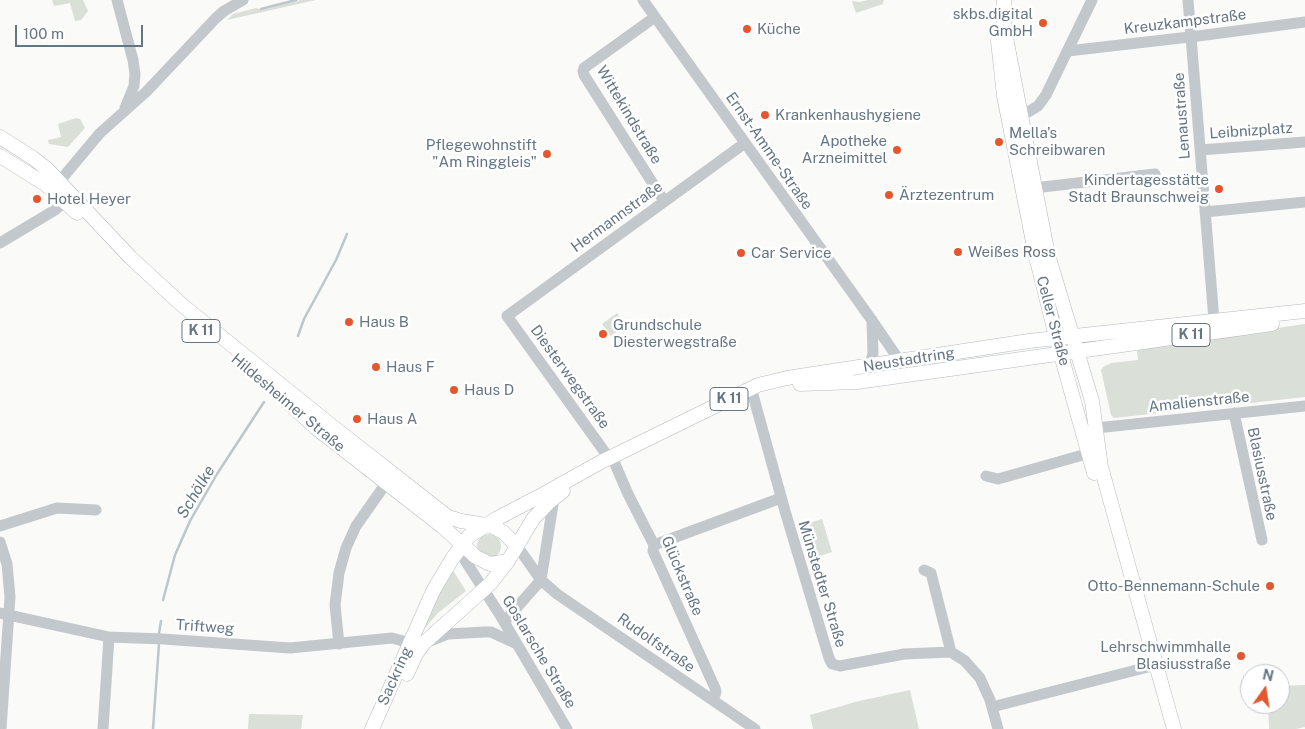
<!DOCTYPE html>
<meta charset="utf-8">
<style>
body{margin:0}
#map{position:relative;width:1305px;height:729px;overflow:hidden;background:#fafaf8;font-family:"Public Sans",sans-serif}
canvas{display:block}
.north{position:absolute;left:1240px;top:664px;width:50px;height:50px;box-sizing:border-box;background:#fff;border:1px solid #c1c8cd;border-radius:50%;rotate:13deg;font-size:14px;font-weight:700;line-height:20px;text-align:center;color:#657683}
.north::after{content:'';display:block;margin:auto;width:18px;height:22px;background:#e4572e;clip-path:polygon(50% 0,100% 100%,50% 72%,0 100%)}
.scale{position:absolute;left:15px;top:25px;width:128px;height:22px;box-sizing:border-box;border:2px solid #657683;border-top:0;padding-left:6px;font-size:15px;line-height:18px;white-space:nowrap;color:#657683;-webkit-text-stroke:4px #fff;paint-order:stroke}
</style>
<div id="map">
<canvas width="1305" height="729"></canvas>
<div class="north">N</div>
<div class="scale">100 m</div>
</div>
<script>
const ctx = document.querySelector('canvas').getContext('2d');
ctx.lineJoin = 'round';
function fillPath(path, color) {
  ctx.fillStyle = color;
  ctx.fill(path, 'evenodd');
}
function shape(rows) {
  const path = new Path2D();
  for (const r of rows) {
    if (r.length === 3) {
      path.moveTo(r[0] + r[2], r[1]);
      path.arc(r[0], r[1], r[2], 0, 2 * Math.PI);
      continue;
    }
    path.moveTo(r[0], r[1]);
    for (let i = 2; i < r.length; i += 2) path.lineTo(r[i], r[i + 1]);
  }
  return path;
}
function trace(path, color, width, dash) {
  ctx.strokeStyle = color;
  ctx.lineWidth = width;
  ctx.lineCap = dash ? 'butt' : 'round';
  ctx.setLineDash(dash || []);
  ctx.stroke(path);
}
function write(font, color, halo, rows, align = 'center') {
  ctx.font = font + ' "Public Sans",sans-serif';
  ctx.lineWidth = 5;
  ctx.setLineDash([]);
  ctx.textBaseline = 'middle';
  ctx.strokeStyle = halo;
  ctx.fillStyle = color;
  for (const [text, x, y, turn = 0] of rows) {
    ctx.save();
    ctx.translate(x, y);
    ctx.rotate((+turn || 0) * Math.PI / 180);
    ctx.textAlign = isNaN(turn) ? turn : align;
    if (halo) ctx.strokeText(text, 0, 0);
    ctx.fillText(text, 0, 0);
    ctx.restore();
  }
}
const green = shape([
 [52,0,83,0,88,11,81,20,75,21,70,3,54,6],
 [301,0,316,0,227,20,233,14,256,8,262,10],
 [868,0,884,0,883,4,856,13,852,1,860,2],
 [76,118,80,119,85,128,68,147,49,144,48,140,61,137,58,124],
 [617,313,626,326,611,336,602,324],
 [1305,324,1305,397,1114,418,1111,415,1101,370,1103,367,1111,363,1138,360,1137,351,1157,345],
 [822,519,832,552,810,559,800,526],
 [489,546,12],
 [452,569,466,591,438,613,423,630,423,622],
 [1305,685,1305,727,1296,729,1269,729,1268,704,1280,704,1280,686],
 [910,690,919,729,813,729,810,715,859,701],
 [249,714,303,715,301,729,248,729]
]);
const stream = shape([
 [261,9,296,0],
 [298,336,304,319,336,260,347,234],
 [163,600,175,555,190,521,217,474,264,402],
 [159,633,161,621],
 [153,729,159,644]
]);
const minor = shape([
 [117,0,133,60,135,74,134,86,125,108],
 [643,0,871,319,895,354,899,361,899,368,895,374,886,377],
 [1188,0,1214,320],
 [655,17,584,68,583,71,584,75,664,201],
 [1068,51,1198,36,1305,22],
 [1020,113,1028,112,1038,106,1046,95,1092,0],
 [1200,150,1305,142],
 [54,188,100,133,146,92,216,18,224,11,243,0],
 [1034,188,1155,174],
 [1205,212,1305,202],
 [0,243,55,210,71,196],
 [870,366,873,353,872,320],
 [753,395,785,511,829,658,832,664,840,666,904,654,951,652,965,661,980,678,990,700,998,729],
 [1234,413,1262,540],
 [1096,428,1305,406],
 [609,458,507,316,745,143],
 [615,464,628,494,654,545,653,551,715,688,716,692,713,700],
 [986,476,998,479,1097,451],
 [0,526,57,508,96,510],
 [0,542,7,564,10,597,1,729],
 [462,544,461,554,500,615,567,729],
 [654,545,781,498],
 [517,546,541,580,557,594,755,729],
 [924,570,931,573,951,652],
 [0,613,109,637,163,639,290,648,392,638,410,643],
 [504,622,541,580,554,498],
 [428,642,448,634,484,632,491,632,517,644],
 [339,644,335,605,339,573,346,548,356,526,387,482],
 [992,707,1148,667],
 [103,729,109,637]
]);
const major = shape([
 [1004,0,1004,22,1007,43,1048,255,1092,401,1101,467,1174,729],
 [998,41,1004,96,1035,252,1056,337,1094,473],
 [0,137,33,158,47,169,131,258,182,305,332,426,448,517,461,521,492,526,503,532,517,546],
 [0,156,45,184,77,213],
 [800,384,857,382,1272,324],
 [281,396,316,428,443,527,476,557,490,564,508,561],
 [407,674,416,654,424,643,491,583,508,561,533,519,549,502,563,491],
 [372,729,433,591,452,559,469,536,496,519,540,496,599,463,758,385,787,378,1029,341,1305,311]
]);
const markers = [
 [1043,23,5,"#e4572e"],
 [747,29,5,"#e4572e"],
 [765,115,5,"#e4572e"],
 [999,142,5,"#e4572e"],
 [897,150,5,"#e4572e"],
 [547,154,5,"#e4572e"],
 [1219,189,5,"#e4572e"],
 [889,195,5,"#e4572e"],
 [37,199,5,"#e4572e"],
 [958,252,5,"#e4572e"],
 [741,253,5,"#e4572e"],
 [349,322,5,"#e4572e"],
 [603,334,5,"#e4572e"],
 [376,367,5,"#e4572e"],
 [454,390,5,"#e4572e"],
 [357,419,5,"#e4572e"],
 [1270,586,5,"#e4572e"],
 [1241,656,5,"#e4572e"]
];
const shields = [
 [201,331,38],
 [1191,335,38],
 [729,399,38]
];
const shieldNames = [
 ["K 11",201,331],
 ["K 11",1191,335],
 ["K 11",729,399]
];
const poiNames = [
 ["skbs.digital",1033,14,"right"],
 ["GmbH",1033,31,"right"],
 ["Küche",757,29],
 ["Krankenhaushygiene",775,115],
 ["Mella's",1009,133],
 ["Schreibwaren",1009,150],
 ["Apotheke",887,141,"right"],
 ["Arzneimittel",887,158,"right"],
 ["Pflegewohnstift",537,145,"right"],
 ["\"Am Ringgleis\"",537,162,"right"],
 ["Kindertagesstätte",1209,180,"right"],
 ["Stadt Braunschweig",1209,197,"right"],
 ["Ärztezentrum",899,195],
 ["Hotel Heyer",47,199],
 ["Weißes Ross",968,252],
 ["Car Service",751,253],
 ["Haus B",359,322],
 ["Grundschule",613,325],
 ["Diesterwegstraße",613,342],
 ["Haus F",386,367],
 ["Haus D",464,390],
 ["Haus A",367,419],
 ["Otto-Bennemann-Schule",1260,586,"right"],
 ["Lehrschwimmhalle",1231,647,"right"],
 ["Blasiusstraße",1231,664,"right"]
];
const streetNames = [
 ["Kreuzkampstraße",1185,22,-7],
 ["Wittekindstraße",629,115,59],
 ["Lenaustraße",1182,116,-94],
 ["Leibnizplatz",1251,131,-4],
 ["Ernst-Amme-Straße",769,151,55],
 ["Hermannstraße",617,217,-36],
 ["Celler Straße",1053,321,75],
 ["Neustadtring",909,360,-9],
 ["Diesterwegstraße",570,377,54],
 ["Amalienstraße",1199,402,-6],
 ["Hildesheimer Straße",288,403,40],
 ["Blasiusstraße",1262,474,78],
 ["Glückstraße",682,576,67],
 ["Münstedter Straße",822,584,73],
 ["Triftweg",205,627,4],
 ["Rudolfstraße",656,643,35],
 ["Goslarsche Straße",539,652,59],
 ["Sackring",395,676,-66]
];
const waterNames = [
 ["Schölke",196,492,-59]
];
fillPath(green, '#dadfd7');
trace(stream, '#bbc7cb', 2.5);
trace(major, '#b5babe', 15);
trace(minor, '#c3c8cc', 11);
trace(major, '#fff', 14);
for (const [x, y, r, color] of markers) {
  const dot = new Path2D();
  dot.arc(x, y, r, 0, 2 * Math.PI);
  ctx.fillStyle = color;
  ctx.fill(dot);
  trace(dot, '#fff', 2);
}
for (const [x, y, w] of shields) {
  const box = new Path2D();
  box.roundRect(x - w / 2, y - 11.5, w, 23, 4);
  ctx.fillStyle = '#fff';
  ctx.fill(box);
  trace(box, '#657683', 1);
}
write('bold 14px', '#657683', null, shieldNames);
write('15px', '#657683', '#fff', poiNames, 'left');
write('15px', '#657683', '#fff', streetNames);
write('italic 16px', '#60757c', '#fff', waterNames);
</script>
